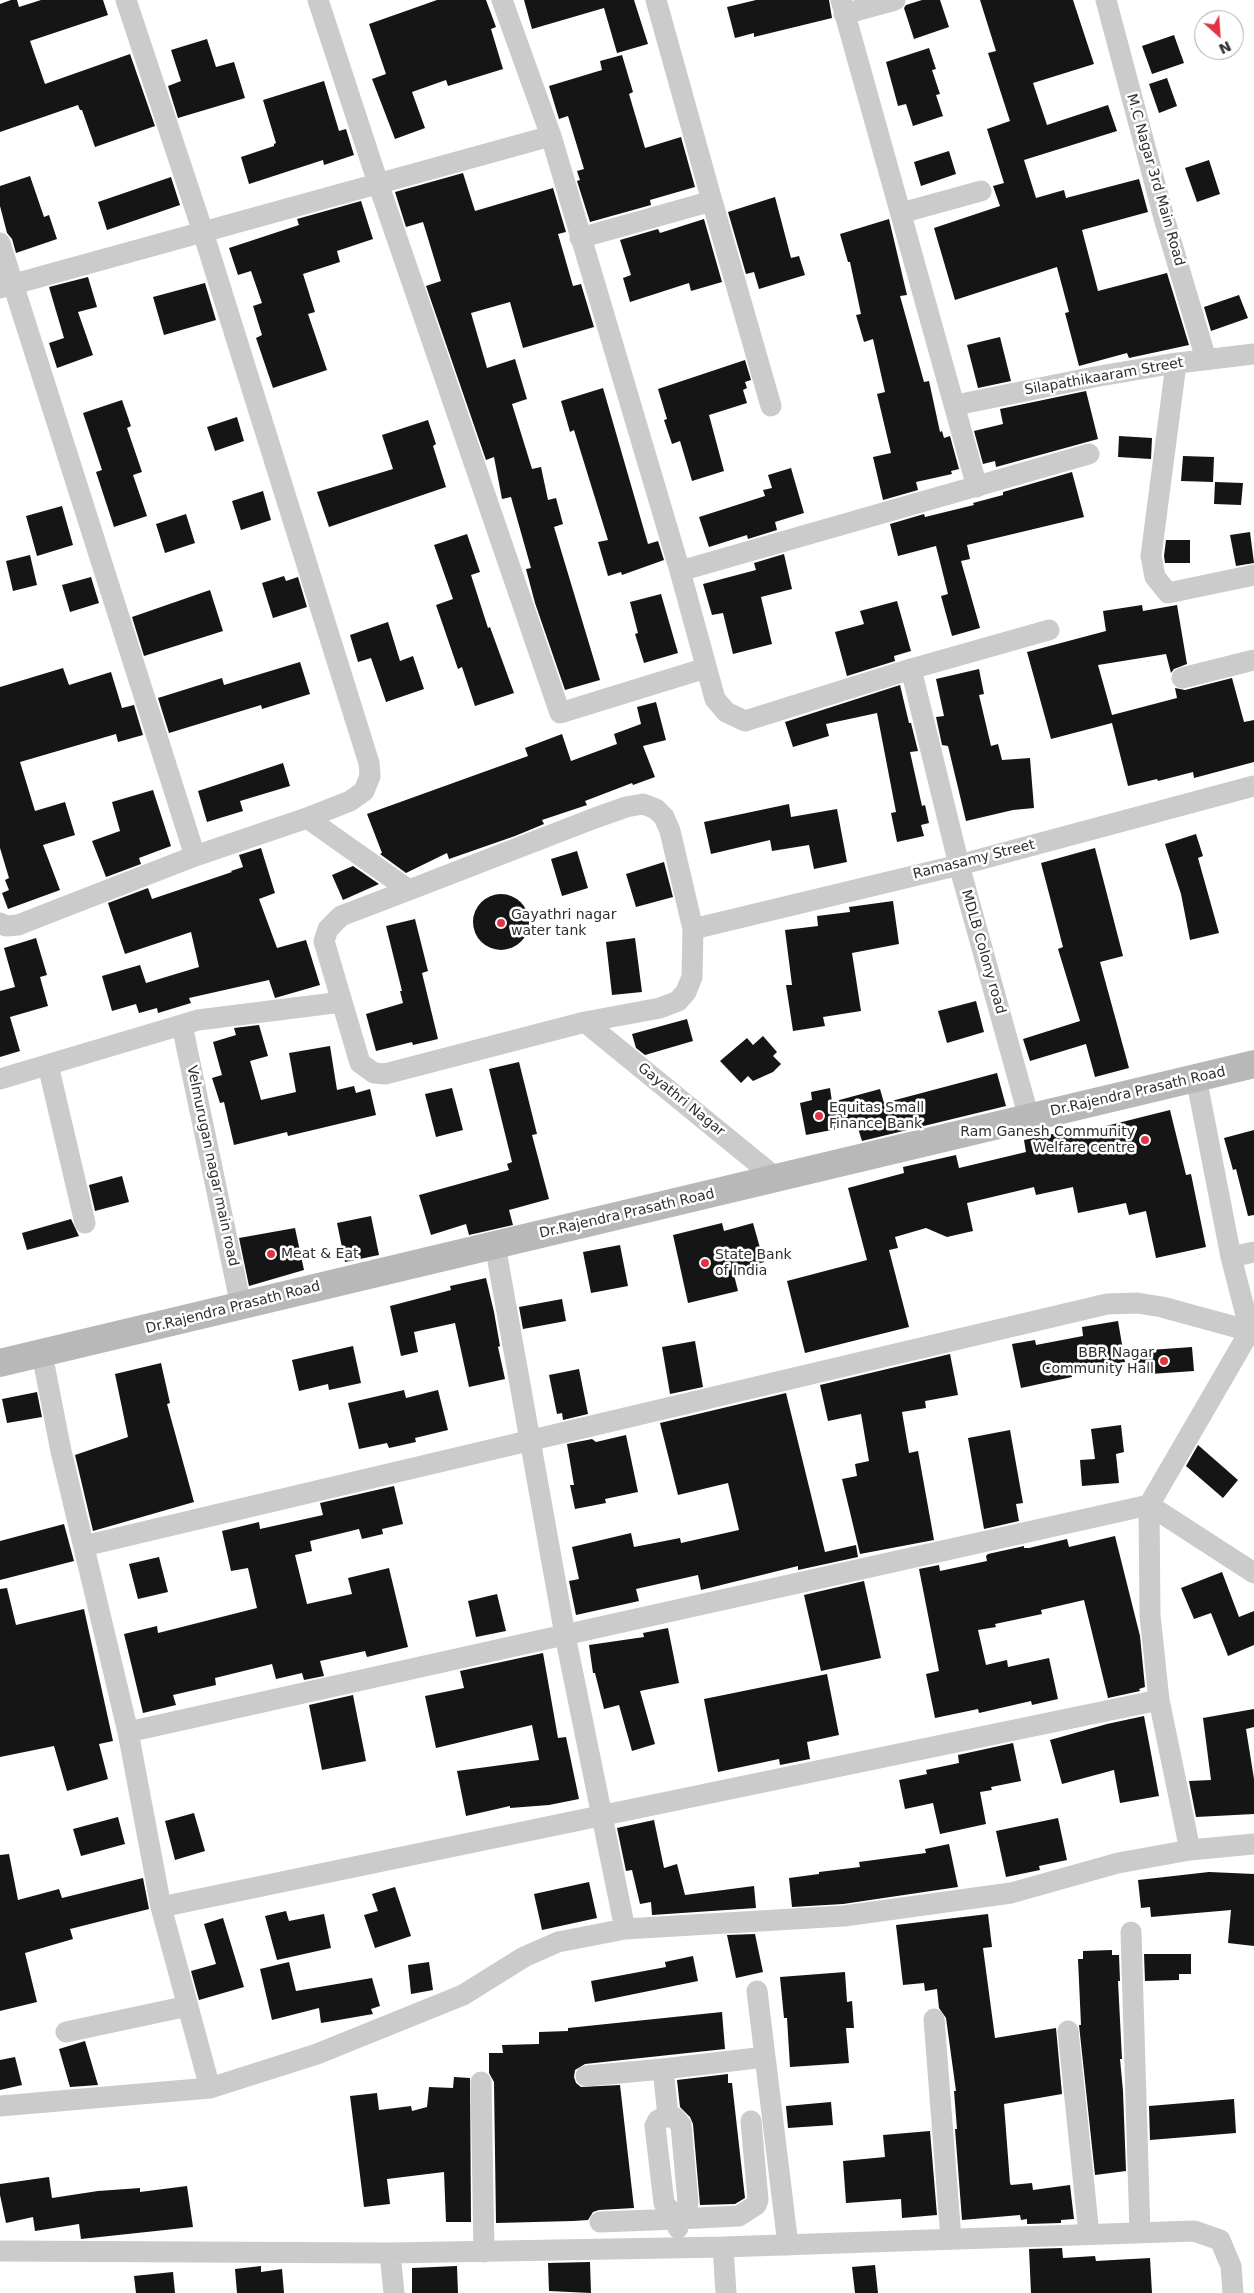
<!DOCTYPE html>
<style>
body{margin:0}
#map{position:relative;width:1254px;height:2293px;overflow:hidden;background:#fff;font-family:"DejaVu Sans",sans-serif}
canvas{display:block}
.north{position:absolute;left:1194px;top:10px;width:50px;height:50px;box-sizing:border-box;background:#fff;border:1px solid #ababab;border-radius:50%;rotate:154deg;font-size:14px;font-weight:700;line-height:20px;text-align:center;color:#2e2e2e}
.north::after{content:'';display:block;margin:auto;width:18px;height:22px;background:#e03443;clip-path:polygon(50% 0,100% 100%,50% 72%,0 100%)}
</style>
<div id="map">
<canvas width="1254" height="2293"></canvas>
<div class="north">N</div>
</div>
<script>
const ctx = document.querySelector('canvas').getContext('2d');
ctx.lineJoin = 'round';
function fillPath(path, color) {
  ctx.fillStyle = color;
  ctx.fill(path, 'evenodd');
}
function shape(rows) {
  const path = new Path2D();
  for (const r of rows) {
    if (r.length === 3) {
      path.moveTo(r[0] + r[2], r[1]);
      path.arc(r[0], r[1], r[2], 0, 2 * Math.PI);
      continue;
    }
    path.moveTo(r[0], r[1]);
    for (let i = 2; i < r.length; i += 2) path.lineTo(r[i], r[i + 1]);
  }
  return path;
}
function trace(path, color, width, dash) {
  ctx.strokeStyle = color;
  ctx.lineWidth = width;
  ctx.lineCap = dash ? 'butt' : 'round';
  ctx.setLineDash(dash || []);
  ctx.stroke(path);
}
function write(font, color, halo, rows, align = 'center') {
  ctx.font = font + ' "DejaVu Sans",sans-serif';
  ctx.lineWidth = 5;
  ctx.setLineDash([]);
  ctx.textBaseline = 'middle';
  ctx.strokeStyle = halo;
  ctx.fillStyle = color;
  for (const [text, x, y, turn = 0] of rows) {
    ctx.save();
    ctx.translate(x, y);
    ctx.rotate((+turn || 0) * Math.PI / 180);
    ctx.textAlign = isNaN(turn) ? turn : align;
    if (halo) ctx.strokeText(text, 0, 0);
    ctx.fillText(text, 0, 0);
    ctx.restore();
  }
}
const building = shape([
 [11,0,17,0,19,7,41,0,103,0,108,15,30,41,45,84,130,54,155,126,95,147,82,110,80,110,78,105,0,132,0,4],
 [437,0,486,0,496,27,491,29,503,69,448,86,446,80,412,92,425,128,395,139,372,79,386,74,369,24],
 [524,0,634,0,648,44,617,53,604,8,532,29],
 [756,0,829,0,832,18,754,37,754,33,735,38,727,7],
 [922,0,940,0,949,27,914,39,904,8,906,5],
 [980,0,1073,0,1094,64,1033,83,1047,125,1108,105,1117,131,1024,160,1036,198,1064,190,1066,198,1139,179,1148,212,1082,230,1098,291,1167,273,1189,345,1129,358,1127,353,1079,366,1065,313,1069,312,1057,267,955,300,934,228,1000,206,993,186,1004,183,987,129,1010,121,988,53,996,51],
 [1174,35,1184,63,1152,74,1142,46],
 [207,39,216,67,234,62,245,98,178,118,168,86,181,81,171,50],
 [929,48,936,69,932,70,940,94,936,95,943,116,913,126,906,104,898,106,886,62],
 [622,55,633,92,629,94,645,148,681,137,695,187,650,200,651,205,590,222,577,181,580,180,577,171,584,169,568,116,559,119,549,86,602,70,600,61],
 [1167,78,1177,106,1159,113,1149,84],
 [324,81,339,131,346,129,354,155,324,165,323,160,249,184,241,157,274,146,274,144,276,143,263,100],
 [949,151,956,174,921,186,914,162],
 [1209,160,1220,194,1197,202,1185,168],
 [463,173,475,211,553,188,566,232,558,234,573,286,581,284,594,327,523,348,510,302,471,313,487,368,515,359,527,399,512,404,532,469,541,467,548,500,556,498,563,524,554,527,600,680,565,690,535,603,526,569,531,568,511,497,502,499,494,457,486,460,426,286,441,281,423,222,406,227,395,192],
 [30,176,44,217,49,215,57,239,16,253,12,239,7,233,0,206,0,186],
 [171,177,180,205,107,230,98,202],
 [775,197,791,258,799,256,805,275,759,289,754,272,746,274,728,212],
 [361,201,373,239,337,251,340,262,303,274,315,312,308,314,327,370,273,388,256,338,262,335,253,306,262,303,251,271,238,275,229,248,299,225,297,219],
 [704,219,722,282,691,291,689,283,630,302,623,278,631,275,620,240,658,229,660,233],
 [889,219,907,295,900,296,924,382,929,381,940,432,942,431,944,438,950,436,959,469,951,471,952,474,916,482,918,490,883,500,873,457,891,453,877,394,885,392,873,339,864,342,856,315,861,314,850,262,848,262,840,234],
 [88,277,97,307,78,312,93,355,57,368,49,343,64,338,49,287],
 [205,283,216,320,164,335,153,297],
 [1239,295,1248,318,1211,331,1204,307],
 [1000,337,1011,381,978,388,967,345],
 [745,360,751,380,745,382,747,388,743,390,747,403,709,415,724,471,692,481,680,441,672,444,664,420,667,419,658,389],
 [603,388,648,544,658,541,664,560,622,575,621,572,608,576,598,542,608,540,574,430,570,432,561,401],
 [1086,391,1098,439,996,467,995,461,983,464,974,431,1003,424,1000,409],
 [122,400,131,426,127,428,142,472,133,475,147,516,114,527,96,472,102,470,83,413],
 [237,417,244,441,215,451,207,427],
 [428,420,436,444,433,446,446,487,329,527,317,492,393,469,382,435],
 [1119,436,1152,438,1151,459,1118,457],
 [1183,456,1214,457,1213,482,1181,481],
 [791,468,804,513,775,522,777,530,748,539,747,535,709,547,699,517,765,496,763,490,772,488,768,475],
 [1072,472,1084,517,967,545,970,559,961,561,980,628,952,636,941,596,948,594,936,546,898,556,890,524,924,514,925,517,974,505,973,503,1003,495,1003,492],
 [1215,482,1243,483,1241,505,1214,504],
 [263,491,271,520,241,530,232,501],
 [62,506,73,545,37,556,26,516],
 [186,514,195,543,165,553,156,524],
 [1250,532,1254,563,1236,566,1230,535],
 [467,534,480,572,471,575,488,628,490,627,514,693,475,706,462,667,458,669,436,605,453,599,434,545],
 [1166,540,1190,540,1190,563,1165,563,1164,556],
 [784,554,792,589,761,597,772,644,733,654,723,613,712,615,703,584,756,570,754,563],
 [30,555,37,585,13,591,6,561],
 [284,576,286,581,298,577,307,607,273,618,262,583],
 [91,577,99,603,70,612,62,585],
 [210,590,223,631,144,656,132,617],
 [661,594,678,653,644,663,635,634,638,633,630,602],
 [897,601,911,651,894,656,895,661,847,676,835,632,864,624,860,611],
 [1142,605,1143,611,1177,605,1187,664,1174,669,1171,673,1166,654,1098,665,1112,715,1177,698,1175,688,1185,690,1232,678,1244,722,1254,720,1254,762,1194,778,1193,772,1158,781,1157,779,1128,786,1112,723,1051,739,1027,652,1106,631,1103,611],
 [388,622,400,661,413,656,424,689,386,702,371,658,358,662,350,635],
 [300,662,310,694,262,709,261,705,169,733,158,698,222,678,224,685],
 [63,668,69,685,111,672,122,708,134,705,143,735,118,742,116,734,20,762,35,811,65,802,75,835,43,845,60,890,8,909,2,893,9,890,5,880,9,878,0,848,0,687],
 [979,669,984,694,979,695,991,746,998,744,1002,760,1030,758,1034,808,1013,810,966,821,948,746,942,745,936,717,944,716,936,679],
 [900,685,909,723,911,723,918,751,910,752,922,806,925,805,929,823,921,825,924,836,897,842,891,813,896,812,877,713,826,724,829,736,793,747,785,722],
 [656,702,666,740,643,746,655,777,633,785,632,783,585,801,587,805,542,820,544,824,515,836,449,859,447,853,406,873,380,854,382,853,367,814,528,756,525,748,562,734,571,761,617,744,614,734,641,724,637,707],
 [283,763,290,786,240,801,243,811,207,822,198,791],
 [153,790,171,846,139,858,141,864,106,877,92,841,120,831,112,802],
 [789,804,791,817,837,809,847,862,814,869,809,845,772,851,770,840,711,854,704,822],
 [1196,834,1203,856,1198,858,1219,933,1190,940,1181,894,1165,844],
 [261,848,275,893,259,899,277,948,306,940,320,985,275,998,269,980,189,998,191,1003,158,1013,157,1008,139,1013,136,1004,112,1011,102,976,140,965,146,983,199,967,191,932,125,954,108,903,148,888,152,899,232,872,231,871,243,867,239,855],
 [1095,848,1123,956,1100,962,1129,1068,1095,1077,1086,1044,1030,1061,1023,1039,1080,1021,1058,949,1063,947,1041,863],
 [577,851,588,888,562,896,551,859],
 [664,862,673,897,636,907,626,874],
 [353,866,379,884,343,900,332,875],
 [501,922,28],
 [893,901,899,944,852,953,861,1011,823,1017,825,1026,793,1031,786,985,792,985,785,930,818,926,817,916,850,912,849,907],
 [415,919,428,971,422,973,438,1039,413,1045,412,1042,376,1051,366,1014,403,1003,400,991,402,991,386,926],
 [36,938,47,975,40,977,48,1006,10,1017,20,1051,0,1057,0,991,15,987,4,948],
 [635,938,642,992,612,995,606,942],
 [976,1001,984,1032,947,1043,938,1011],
 [687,1019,693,1041,645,1055,636,1048,632,1034],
 [259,1025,268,1056,250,1061,261,1100,296,1092,289,1053,330,1046,337,1090,354,1086,356,1093,370,1089,376,1115,288,1136,287,1132,234,1145,224,1102,220,1103,212,1078,222,1075,213,1042,236,1035,234,1028],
 [763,1036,777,1052,773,1056,781,1064,773,1072,753,1081,748,1076,741,1083,720,1061,747,1038,753,1045],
 [519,1062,537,1134,532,1135,549,1199,509,1210,513,1225,469,1235,466,1224,431,1235,419,1195,509,1170,507,1164,512,1162,489,1069],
 [997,1073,1006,1106,862,1141,857,1125,806,1135,800,1103,812,1100,811,1092,830,1088,832,1102,880,1089,884,1103],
 [452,1088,463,1130,436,1137,425,1094],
 [1170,1110,1186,1175,1191,1174,1206,1247,1156,1258,1146,1211,1129,1215,1126,1203,1078,1213,1073,1187,1036,1195,1034,1187,967,1203,973,1231,947,1237,926,1228,895,1237,898,1248,889,1250,909,1327,805,1353,787,1281,867,1260,848,1188,904,1173,903,1167,956,1155,959,1168,1026,1152,1024,1140,1086,1127,1086,1131],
 [1254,1130,1254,1215,1248,1216,1236,1169,1233,1170,1224,1138],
 [122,1176,129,1202,95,1211,89,1185],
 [371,1216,379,1255,345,1262,337,1223],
 [71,1219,79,1236,27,1250,22,1233],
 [722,1223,724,1231,753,1223,764,1262,733,1271,738,1291,688,1303,673,1235],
 [295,1228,304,1270,249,1286,239,1238],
 [620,1245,628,1286,591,1293,583,1252],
 [486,1278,494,1312,500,1346,498,1347,505,1379,469,1387,455,1323,414,1332,418,1352,401,1356,390,1306,451,1290,450,1286],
 [562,1299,566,1321,523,1329,519,1307],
 [1118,1321,1125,1362,1071,1371,1072,1377,1021,1388,1012,1344,1035,1340,1036,1345,1083,1336,1082,1327],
 [695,1341,703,1387,670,1394,662,1347],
 [353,1346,361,1383,329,1390,328,1384,299,1391,292,1360],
 [1192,1347,1194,1371,1136,1375,1135,1351],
 [950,1354,958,1395,925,1401,926,1408,902,1412,909,1453,918,1451,934,1540,860,1554,842,1479,857,1476,855,1464,869,1461,861,1414,828,1421,820,1385],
 [161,1363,170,1403,167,1404,194,1502,93,1531,75,1455,128,1437,115,1374],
 [579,1369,588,1414,563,1420,562,1413,557,1414,549,1375],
 [404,1390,406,1398,438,1390,448,1430,415,1438,416,1442,389,1448,387,1443,359,1449,348,1403],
 [37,1392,42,1417,7,1423,2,1399],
 [786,1393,825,1552,856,1545,858,1557,798,1570,798,1566,701,1590,698,1575,636,1589,639,1601,576,1615,569,1581,579,1579,572,1547,631,1533,634,1547,680,1538,681,1543,739,1530,728,1483,678,1495,660,1423],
 [1121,1425,1124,1452,1116,1454,1119,1483,1082,1486,1080,1460,1095,1459,1091,1429],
 [1010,1430,1023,1503,1016,1504,1019,1521,984,1529,968,1438],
 [626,1435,638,1492,605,1499,606,1503,575,1509,570,1485,574,1485,567,1444,592,1439,596,1442],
 [1198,1445,1238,1480,1223,1498,1186,1466],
 [394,1486,403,1524,382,1529,383,1534,362,1539,359,1529,310,1541,312,1551,295,1555,307,1604,352,1594,348,1578,389,1568,408,1647,367,1657,365,1651,320,1661,324,1676,304,1680,302,1673,276,1679,272,1664,215,1678,216,1685,173,1695,176,1705,143,1713,124,1634,157,1626,158,1633,257,1608,248,1568,231,1571,222,1531,259,1522,260,1529,323,1515,320,1503],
 [64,1524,74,1561,0,1580,0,1541],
 [1115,1536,1140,1636,1145,1687,1139,1689,1140,1691,1108,1698,1084,1600,1041,1610,1042,1614,995,1624,996,1627,978,1630,986,1665,1007,1660,1008,1667,1049,1658,1058,1699,1032,1705,1031,1701,979,1713,978,1709,935,1718,926,1674,939,1671,919,1569,939,1565,940,1571,987,1561,986,1556,988,1554,1024,1546,1024,1548,1029,1548,1067,1539,1069,1547],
 [159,1557,168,1592,138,1599,129,1564],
 [1222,1572,1239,1617,1254,1611,1254,1645,1228,1656,1211,1613,1194,1619,1181,1588],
 [864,1581,881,1658,821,1671,804,1595],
 [7,1588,16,1625,84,1609,113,1741,99,1744,108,1779,67,1791,54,1746,0,1757,0,1589],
 [497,1594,506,1631,476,1637,468,1601],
 [668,1628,679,1683,640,1691,655,1744,632,1751,619,1705,604,1709,595,1673,593,1673,589,1645,644,1637,643,1633],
 [543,1653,558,1738,566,1737,579,1799,549,1805,510,1808,510,1806,466,1816,457,1771,539,1760,532,1725,436,1748,425,1696,464,1688,460,1671],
 [827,1674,839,1735,807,1742,810,1759,780,1765,779,1759,718,1772,704,1699],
 [353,1695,366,1761,322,1770,309,1705],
 [1254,1709,1254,1727,1246,1729,1254,1779,1254,1814,1196,1817,1189,1781,1211,1780,1203,1718],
 [1144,1716,1159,1796,1120,1803,1114,1770,1062,1784,1050,1740,1107,1724],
 [1013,1743,1021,1781,991,1787,992,1790,980,1792,986,1824,940,1834,933,1803,905,1809,899,1780,927,1774,926,1770,959,1763,958,1755],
 [194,1813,205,1851,175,1860,165,1821],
 [118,1817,125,1844,81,1856,73,1829],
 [1058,1818,1067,1860,1039,1866,1040,1870,1006,1877,996,1831],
 [654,1820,664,1868,677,1864,685,1895,754,1886,756,1908,652,1915,651,1902,640,1904,632,1870,626,1871,617,1828],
 [949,1844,958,1887,843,1904,792,1907,789,1878,819,1874,819,1872,860,1867,859,1862,926,1853,925,1849],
 [9,1854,18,1900,59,1889,62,1898,143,1878,149,1909,70,1929,73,1939,25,1953,37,2002,0,2011,0,1855],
 [1209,1872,1254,1874,1254,1946,1228,1943,1231,1910,1151,1917,1150,1907,1141,1908,1138,1880],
 [589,1882,597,1918,542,1930,534,1894],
 [395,1887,411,1936,375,1948,364,1915,378,1911,372,1894],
 [286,1911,289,1921,324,1914,331,1948,277,1960,265,1916],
 [988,1914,992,1947,983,1948,995,2038,1056,2028,1062,2094,1004,2104,1010,2183,1011,2185,1032,2183,1033,2190,1070,2185,1074,2219,1061,2220,1061,2223,1027,2224,1027,2219,1021,2220,1020,2215,962,2220,955,2129,957,2129,954,2091,956,2091,946,2018,939,2008,937,1989,925,1991,924,1983,903,1985,896,1925],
 [223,1918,244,1987,199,2000,191,1971,216,1964,204,1924],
 [755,1934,763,1972,736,1978,727,1935],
 [1112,1950,1112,1955,1119,1955,1120,1981,1118,1981,1122,2059,1120,2059,1123,2091,1126,2171,1095,2175,1079,2025,1081,2025,1078,1959,1083,1959,1083,1951],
 [1144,1954,1191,1954,1191,1974,1179,1974,1179,1980,1145,1981],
 [693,1956,698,1981,595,2002,591,1981,666,1967,665,1962],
 [289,1962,296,1991,372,1978,380,2006,371,2009,373,2014,321,2023,319,2008,272,2020,260,1969],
 [429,1962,433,1990,411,1994,408,1965],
 [845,1972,847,2002,852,2001,854,2028,846,2028,849,2063,790,2067,787,2018,784,2018,780,1977],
 [722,2012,725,2049,585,2064,575,2070,574,2077,576,2083,581,2087,620,2085,634,2208,599,2210,593,2212,588,2220,573,2221,496,2223,494,2082,489,2073,489,2053,503,2053,502,2045,539,2044,539,2032,568,2031,568,2028],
 [85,2041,98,2085,70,2087,59,2049],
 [15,2057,22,2085,0,2090,0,2060],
 [728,2074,728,2083,732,2083,745,2198,735,2204,700,2205,693,2124,690,2117,680,2107,677,2080],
 [454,2077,470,2078,471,2222,446,2222,444,2172,387,2179,390,2204,364,2207,350,2096,377,2093,379,2110,411,2106,412,2111,427,2107,429,2087,453,2088],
 [1234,2099,1236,2133,1150,2140,1149,2106],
 [831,2102,833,2125,788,2128,786,2106],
 [930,2131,937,2215,902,2218,901,2199,846,2203,843,2161,885,2157,883,2135],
 [49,2177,52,2198,98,2191,140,2188,140,2192,187,2186,193,2227,81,2239,79,2224,35,2231,33,2217,6,2223,0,2195,0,2184],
 [1062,2248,1063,2258,1095,2256,1096,2261,1150,2258,1152,2293,1031,2293,1029,2249],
 [590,2262,591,2293,549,2291,548,2263],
 [875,2265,878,2293,855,2293,852,2267],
 [261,2266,261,2272,282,2269,284,2293,237,2293,235,2269],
 [457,2266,458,2293,412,2293,412,2268],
 [173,2272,175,2293,136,2293,134,2276]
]);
const street = shape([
 [318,0,378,183,560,713,706,668],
 [502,0,551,136,680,571,715,699,726,712,745,721,911,669,1049,630],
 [841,0,977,487],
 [1106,0,1164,218,1206,359],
 [844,14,895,0],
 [712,201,771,406],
 [901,213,981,191],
 [580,238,712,201,656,0],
 [0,243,195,856],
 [0,288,551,136],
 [1176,364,1151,556,1155,577,1168,593,1254,575],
 [956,405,1094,377,1170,364,1254,354],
 [680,571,1089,454],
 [911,669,959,865,1029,1118],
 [1182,678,1254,660],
 [307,818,409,890,595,818,626,807,643,804,656,809,664,817,670,831,693,929,692,977,686,992,678,1001,660,1008,585,1022,385,1074,374,1073,360,1063,342,1002],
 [0,923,6,926,18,925,195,856,307,818,350,801,364,791,370,776,369,763,203,232,126,0],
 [693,929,959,865,1254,786],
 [585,1022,776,1178],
 [182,1025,241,1306],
 [48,1065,85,1223],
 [1196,1077,1231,1257,1250,1331,1149,1505,1254,1573],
 [0,1079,198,1020,342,1002,324,941,328,929,341,916,409,890],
 [495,1245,565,1635,625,1929],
 [1231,1257,1254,1252],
 [42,1354,61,1451,128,1732,161,1907,210,2088],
 [84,1546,1107,1304,1137,1303,1162,1307,1250,1331,1254,1334],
 [128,1732,1149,1505,1150,1615,1159,1700,1190,1850],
 [161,1907,1159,1700],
 [1131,1932,1140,2233],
 [757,1991,788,2245],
 [934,2019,951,2239],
 [1068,2031,1089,2234],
 [66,2032,188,2006],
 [586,2076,663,2069],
 [481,2082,484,2252],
 [0,2106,210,2088,317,2054,463,1995,524,1957,558,1942,625,1929,844,1916,1011,1893,1118,1863,1190,1850,1254,1844],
 [668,2116,663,2069,765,2057],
 [600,2222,678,2219,677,2213,683,2211,687,2206,688,2202,681,2125,674,2117,668,2116,658,2120,655,2126,664,2203,671,2212,677,2213],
 [678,2228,678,2219,739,2216,756,2205,758,2200,751,2121],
 [723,2247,726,2293],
 [0,2251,390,2253,723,2247,1194,2231,1220,2240,1231,2266,1233,2293],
 [390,2253,394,2293]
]);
const secondary = shape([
 [0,1363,1254,1064]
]);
const markers = [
 [501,923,5,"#e03443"],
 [819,1116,5,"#e03443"],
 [1145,1140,5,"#e03443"],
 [271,1254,5,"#e03443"],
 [705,1263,5,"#e03443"],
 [1164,1361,5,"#e03443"]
];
const streetNames = [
 ["M.C Nagar 3rd Main Road",1155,180,74],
 ["Silapathikaaram Street",1104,377,-10],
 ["Ramasamy Street",974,860,-14],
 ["MDLB Colony road",983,952,74],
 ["Dr.Rajendra Prasath Road",1138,1092,-13],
 ["Gayathri Nagar",681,1100,39],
 ["Velmurugan nagar main road",212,1166,78],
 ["Dr.Rajendra Prasath Road",627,1214,-13],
 ["Dr.Rajendra Prasath Road",233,1308,-14]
];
const poiNames = [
 ["Gayathri nagar",511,915],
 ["water tank",511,931],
 ["Equitas Small",829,1108],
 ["Finance Bank",829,1124],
 ["Ram Ganesh Community",1135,1132,"right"],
 ["Welfare centre",1135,1148,"right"],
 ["Meat & Eat",281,1254],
 ["State Bank",715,1255],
 ["of India",715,1271],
 ["BBR Nagar",1154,1353,"right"],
 ["Community Hall",1154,1369,"right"]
];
fillPath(building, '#151515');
trace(street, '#cbcbcb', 21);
trace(secondary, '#b8b8b8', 28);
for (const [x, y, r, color] of markers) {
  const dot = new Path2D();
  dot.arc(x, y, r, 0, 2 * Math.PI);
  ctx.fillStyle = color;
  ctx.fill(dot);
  trace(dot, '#fff', 2);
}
write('14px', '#2e2e2e', '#fff', streetNames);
write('14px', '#2e2e2e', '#fff', poiNames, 'left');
</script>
